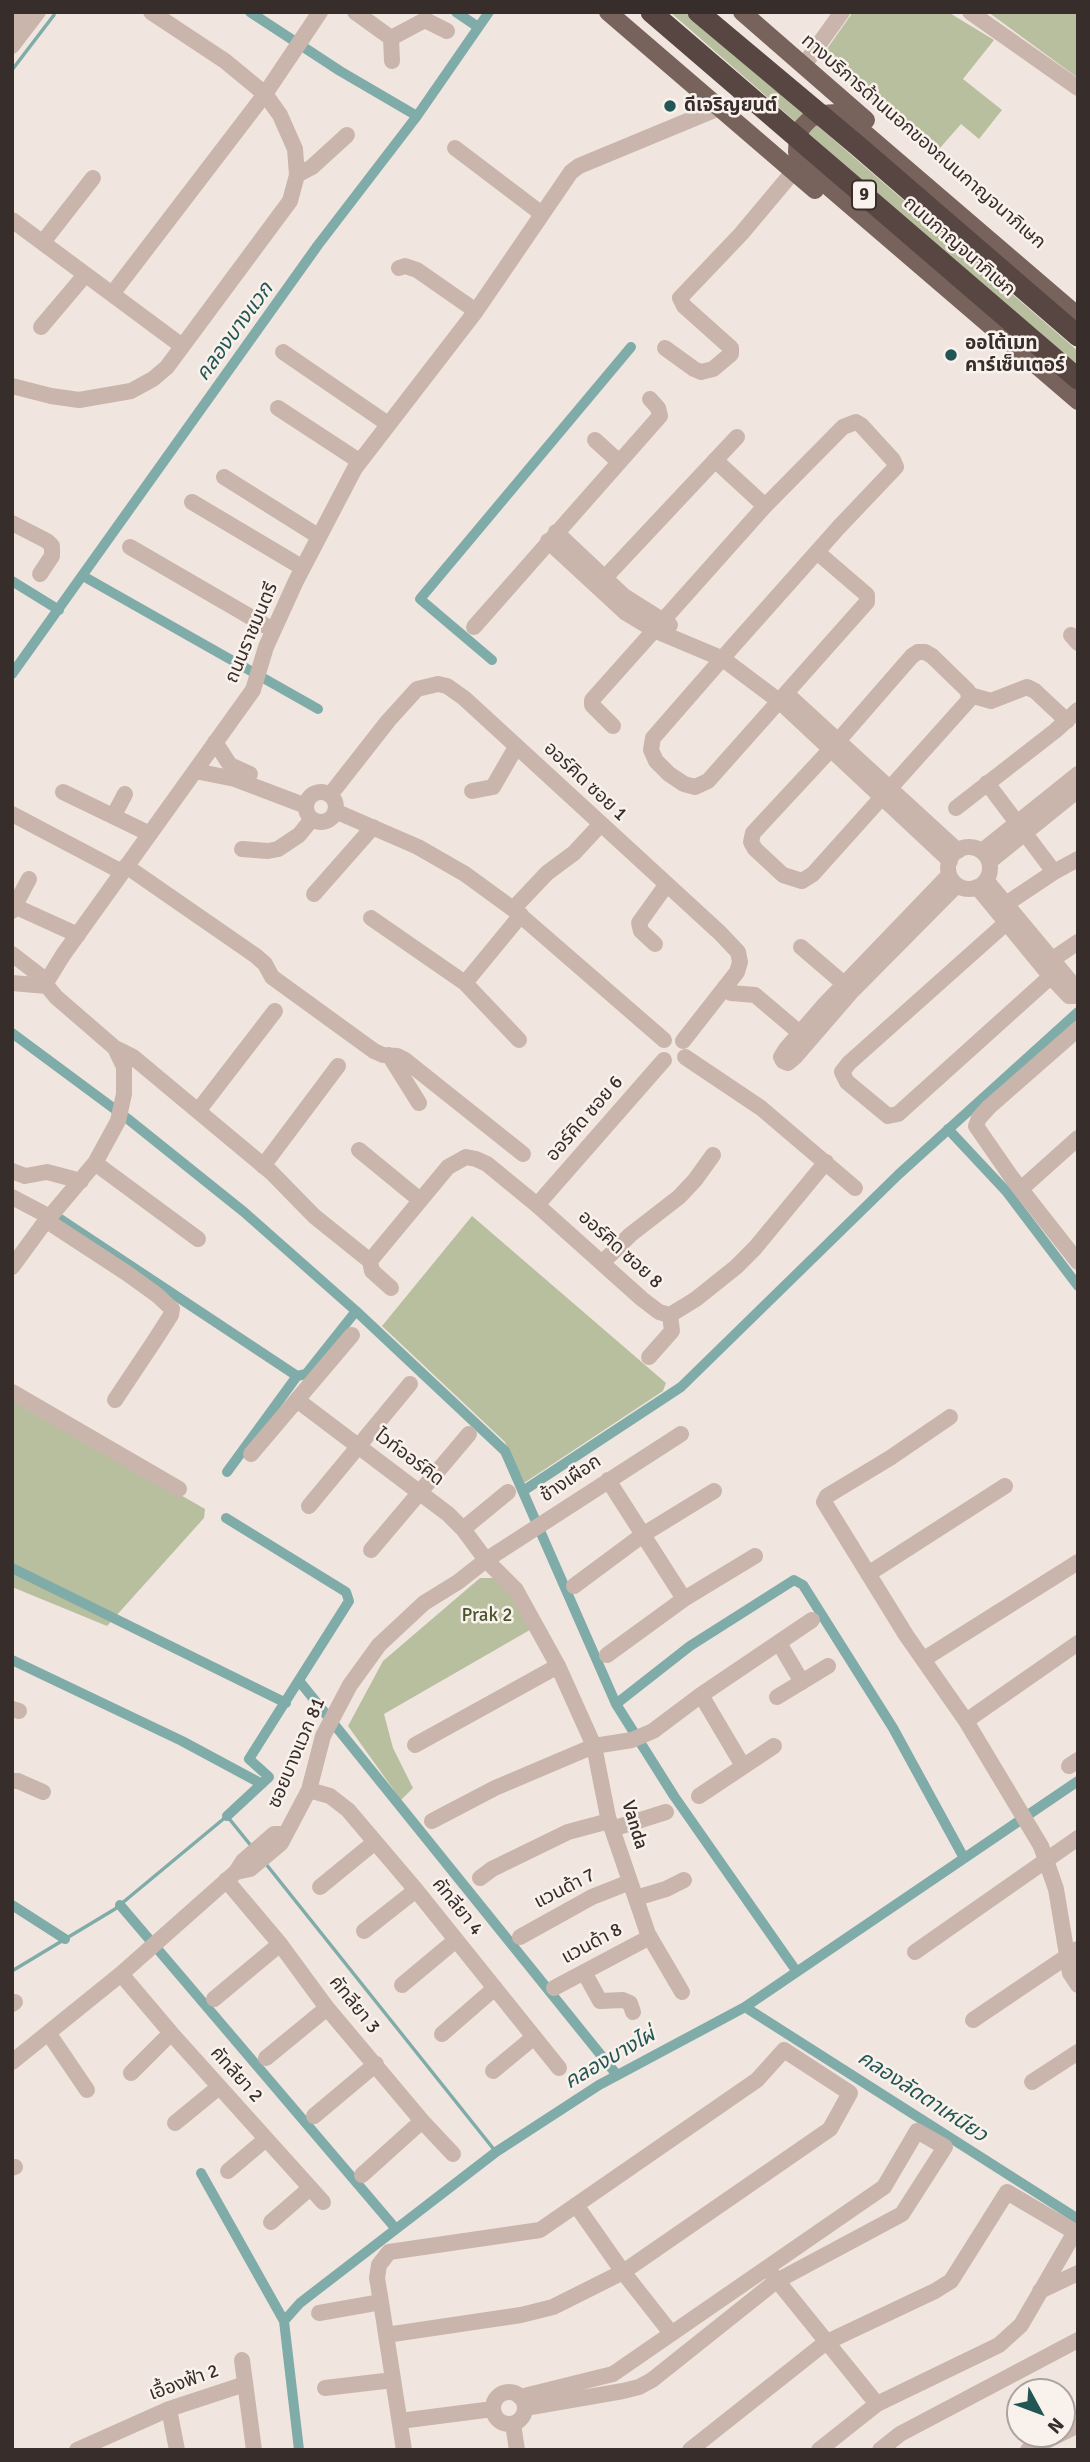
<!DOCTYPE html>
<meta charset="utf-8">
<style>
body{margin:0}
#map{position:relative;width:1090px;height:2462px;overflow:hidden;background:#f1e6df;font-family:Signika,sans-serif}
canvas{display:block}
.frame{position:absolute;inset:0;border:14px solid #372d2a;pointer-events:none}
.north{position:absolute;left:1006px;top:2378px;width:70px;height:70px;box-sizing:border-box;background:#f9f1eb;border:2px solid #aba39e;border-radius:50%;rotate:131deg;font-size:19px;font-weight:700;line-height:28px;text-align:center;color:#372d2a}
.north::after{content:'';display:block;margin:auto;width:24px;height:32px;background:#225654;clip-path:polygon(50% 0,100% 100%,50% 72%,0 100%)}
</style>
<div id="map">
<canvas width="1090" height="2462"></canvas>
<div class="frame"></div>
<div class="north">N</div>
</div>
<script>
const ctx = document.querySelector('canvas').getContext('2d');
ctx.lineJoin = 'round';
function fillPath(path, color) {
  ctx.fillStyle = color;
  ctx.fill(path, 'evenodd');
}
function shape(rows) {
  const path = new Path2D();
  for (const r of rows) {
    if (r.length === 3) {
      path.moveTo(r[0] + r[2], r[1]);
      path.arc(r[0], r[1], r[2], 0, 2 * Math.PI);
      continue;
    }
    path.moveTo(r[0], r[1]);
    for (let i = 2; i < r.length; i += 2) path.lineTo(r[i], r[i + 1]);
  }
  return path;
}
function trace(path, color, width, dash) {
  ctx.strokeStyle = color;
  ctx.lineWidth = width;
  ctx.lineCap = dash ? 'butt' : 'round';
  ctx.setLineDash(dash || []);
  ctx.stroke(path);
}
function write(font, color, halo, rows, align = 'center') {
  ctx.font = font + ' Signika,"Noto Sans Thai",sans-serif';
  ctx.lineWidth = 5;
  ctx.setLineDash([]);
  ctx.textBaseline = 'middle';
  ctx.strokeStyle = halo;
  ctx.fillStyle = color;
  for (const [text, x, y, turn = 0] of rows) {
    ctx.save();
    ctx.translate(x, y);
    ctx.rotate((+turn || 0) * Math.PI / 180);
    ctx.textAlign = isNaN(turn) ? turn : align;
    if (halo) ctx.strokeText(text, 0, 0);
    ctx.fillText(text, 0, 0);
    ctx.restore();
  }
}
const green = shape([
 [670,12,686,12,1078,351,1078,369],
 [853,12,948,12,994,40,963,79,1002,110,979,139,961,124,933,156,822,56],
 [988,12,1078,12,1078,78],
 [472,1216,666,1383,663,1391,524,1483,505,1442,382,1326],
 [15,1400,205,1509,204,1518,107,1626,12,1587,12,1404],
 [480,1578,500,1578,535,1627,384,1714,393,1748,413,1788,401,1800,348,1726,383,1661]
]);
const stream = shape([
 [12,70,54,15],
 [266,1864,496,2152],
 [12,1971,115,1909,227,1816,252,1847]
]);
const canal = shape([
 [250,12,340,71,417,116],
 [456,12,478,27],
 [83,576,318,709],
 [12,581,59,610],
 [492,660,420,599,631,347],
 [12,674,318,245,417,116,489,12],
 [12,1033,128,1119,244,1212,356,1311,505,1451,616,1704,674,1796,797,1972],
 [948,1129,1006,1191,1078,1286],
 [60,1219,297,1376,306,1374,356,1311],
 [227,1472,297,1376],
 [523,1491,681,1387,899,1174,1078,1012],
 [226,1518,346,1592,349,1601,249,1759,269,1777,227,1816],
 [12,1568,286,1703],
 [12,1660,182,1741,262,1784],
 [300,1682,617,2075],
 [616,1704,690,1646,794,1580,803,1585,893,1728,964,1858],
 [12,1905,65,1939],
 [120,1905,396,2229],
 [745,2007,1078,2219],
 [201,2173,284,2321],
 [299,2450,284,2321,300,2303,496,2152,599,2085,745,2007,1078,1781]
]);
const minor = shape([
 [355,12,391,38,392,61],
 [970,12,1078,88],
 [12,26,23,12],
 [391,38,425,20,447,31],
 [12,46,38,12],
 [804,65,842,12],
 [455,148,542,214],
 [297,175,312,167,347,135],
 [12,220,182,346],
 [43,242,93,178],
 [399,268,405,266,417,270,476,311],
 [112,294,265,94,320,12],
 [41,327,85,275],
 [665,348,694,369,701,372,713,369,731,354,731,348,684,306,680,298,741,234,793,172],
 [283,352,388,424],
 [12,386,51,396,79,400,131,391,153,379,167,367,290,201,297,175,295,149,280,115,265,94,225,61,151,12],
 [278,408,359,461],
 [595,440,618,461],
 [715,460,765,506],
 [224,477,318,536],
 [192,502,303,568],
 [12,523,47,541,52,546,52,556,40,574],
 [556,532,624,596,670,625],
 [548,541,626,613,654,630,723,659,779,701,950,861],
 [130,547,273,630],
 [599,584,737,437],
 [474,627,660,416,658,408,650,399],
 [1071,635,1078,643],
 [918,652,925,652,932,656,968,691,969,700,813,874,802,881,783,875,755,849,751,842,753,833,831,749,912,656,918,652],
 [970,695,991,701,1027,687,1035,691,1067,721],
 [790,697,958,851],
 [613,726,592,705,592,700,765,506,843,427,856,422,861,425,893,460,896,467,839,527,734,645,653,738,651,750,656,761,669,774,684,784,695,787,708,781,867,602,867,595,817,552],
 [215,742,230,765,250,774],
 [195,771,235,779,306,806],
 [987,783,1054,872,1078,859],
 [472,791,493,787,516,747],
 [63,792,150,834],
 [321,807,15],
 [330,795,388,721,417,689,438,684,447,686,464,698,720,933,738,952,740,962,737,972,683,1041],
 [956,808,1055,731,1078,710],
 [335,811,418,847,465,874,513,909,664,1040],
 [12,814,122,872],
 [114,815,125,794],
 [969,868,21],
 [242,849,268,851,278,849,299,835,312,819],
 [982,851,1078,774],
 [989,862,1078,790],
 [126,866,256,956,265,964,272,977,374,1051,383,1055,397,1056,405,1060,523,1154],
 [949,875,825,1004,786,1049,781,1057,783,1061,788,1063,795,1057,852,991,957,885],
 [977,887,1051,977,1069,996,1074,996,1076,988,986,880],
 [314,894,373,827],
 [1006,904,1054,872],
 [12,905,78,935],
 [513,909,547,873,574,853,600,825],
 [12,911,29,879],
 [1015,915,849,1063,842,1072,847,1082,888,1116,898,1114,1059,969],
 [371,918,465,983,519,1040],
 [655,944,641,931,639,923,667,884],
 [801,947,850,989],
 [12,954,47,981],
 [1044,965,1078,942],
 [12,983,47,986],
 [465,983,521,915],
 [731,993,755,995,807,1039],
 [1078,1029,989,1107,979,1118,976,1126,1012,1178,1078,1262],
 [115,1048,133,1057,271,1172,314,1216,370,1261],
 [389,1055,419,1103],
 [685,1057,761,1108,855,1188],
 [198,1111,275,1011],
 [359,1150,420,1200],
 [95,1163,198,1239],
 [263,1166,338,1066],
 [12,1171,25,1176,47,1172,81,1181],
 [1021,1189,1078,1138],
 [12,1197,50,1217],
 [537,1205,664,1060],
 [47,1221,128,1274,157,1295,172,1309,171,1315,155,1340,115,1400],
 [370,1261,448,1167,466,1157,476,1159,487,1164,537,1205,642,1299,659,1312,670,1315,696,1299,736,1267,755,1248,826,1162],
 [370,1261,372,1271,391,1288],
 [602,1263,630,1235,679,1197,695,1180,713,1155],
 [12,1267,42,1226,95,1163,118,1121,124,1094,124,1067,115,1048,56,997,47,986,47,981,63,955,253,690,266,647,296,581,355,468,476,311,571,172,579,166,719,108],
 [649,1357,672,1331,670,1315],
 [12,1392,179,1489],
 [297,1400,448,1514,463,1529,486,1560,516,1590,558,1666,594,1746,608,1817,648,1934,682,1992],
 [950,1417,890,1458,827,1496,824,1502,906,1635,966,1721,1041,1846,1056,1889,1070,1973,1078,1985],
 [251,1454,352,1335],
 [608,1480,684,1599],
 [309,1506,410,1384],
 [463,1529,508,1492],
 [371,1550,469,1434],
 [868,1574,1005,1486],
 [574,1586,644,1534,714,1491],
 [779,1643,802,1682],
 [607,1655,684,1599,755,1556],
 [924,1659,1078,1562],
 [701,1695,743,1766],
 [777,1697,828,1666],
 [12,1709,19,1711],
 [966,1721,1078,1643],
 [415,1745,558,1666],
 [1069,1766,1078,1760],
 [12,1781,18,1781,43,1792],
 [309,1790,330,1796,348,1810,416,1890,559,2068],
 [699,1796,774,1746],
 [432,1821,495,1788,594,1746,632,1740,653,1731,701,1695,812,1620],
 [612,1829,666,1812],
 [236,1872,250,1869,281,1843,309,1790,323,1736,350,1685,379,1645,424,1603,458,1582,486,1560,681,1434],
 [480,1878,492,1869,568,1832,609,1821],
 [226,1880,280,1944,327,2008,422,2121,453,2154],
 [320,1887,375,1842],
 [636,1898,666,1889,684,1880],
 [364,1931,416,1890],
 [520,1937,592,1897,630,1882],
 [915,1952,1078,1838],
 [584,1972,600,2001,623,2000,630,2003,633,2012],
 [121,1974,171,2033,323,2202],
 [402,1985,456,1940],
 [554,1988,650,1937],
 [214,1999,280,1944],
 [12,2004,15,2002],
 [973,2020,1078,1949],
 [49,2034,87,2090],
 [442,2034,495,1988],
 [266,2058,327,2008],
 [12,2062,121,1974,236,1872,243,1861,274,1834,283,1834],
 [493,2071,534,2037],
 [131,2073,171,2033],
 [1032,2082,1078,2052],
 [314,2116,376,2064],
 [175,2123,219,2087],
 [12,2168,15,2167],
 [228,2171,266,2139],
 [362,2175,422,2121],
 [576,2205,623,2272,671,2333],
 [271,2222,309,2189],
 [771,2273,877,2404],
 [1040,2291,1078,2273],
 [319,2313,381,2302],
 [386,2335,521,2315,553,2307,623,2272,830,2129,850,2093,784,2050,757,2080,540,2230,389,2252,379,2265,377,2278,381,2302,404,2450],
 [242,2360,254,2450],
 [325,2388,393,2380],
 [509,2408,16],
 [520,2397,613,2374,884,2187,917,2131,945,2147,902,2214,775,2282,652,2380,639,2387,623,2391,525,2408],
 [169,2409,177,2450],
 [400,2421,493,2409],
 [513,2424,517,2450],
 [1062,2433,1078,2425],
 [77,2450,169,2409,245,2384],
 [690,2450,825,2343,935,2291,951,2281,1007,2192,1075,2232,1021,2325,999,2345,877,2404,819,2450],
 [880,2450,900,2434,1078,2340],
 [1028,2450,1060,2434]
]);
const major = shape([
 [608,12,815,190],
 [742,12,866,120],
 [1078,316,846,117,836,113,823,114,811,118,803,126,798,134,797,152,810,171,1078,401]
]);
const highway = shape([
 [651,12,1078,379],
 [698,12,858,146,1078,336]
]);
const markers = [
 [670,106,7,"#225654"],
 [951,355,7,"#225654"]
];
const shields = [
 [864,195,24]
];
const shieldNames = [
 ["9",864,195]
];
const poiNames = [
 ["ดีเจริญยนต์",684,106],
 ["ออโต้เมท",965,344],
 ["คาร์เซ็นเตอร์",965,366]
];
const streetNames = [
 ["ทางบริการด้านนอกของถนนกาญจนาภิเษก",923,142,41],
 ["ถนนกาญจนาภิเษก",959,247,41],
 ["ถนนราชมนตรี",252,633,-67],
 ["ออร์คิด ซอย 1",585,782,43],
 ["ออร์คิด ซอย 6",585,1119,-49],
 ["ออร์คิด ซอย 8",620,1250,42],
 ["ไวท์ออร์คิด",409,1458,37],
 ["ช้างเผือก",571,1479,-34],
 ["ซอยบางแวก 81",297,1753,-67],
 ["Vanda",634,1825,73],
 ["แวนด้า 7",565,1889,-27],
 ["คัทลียา 4",457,1907,51],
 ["แวนด้า 8",592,1944,-28],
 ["คัทลียา 3",354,2005,51],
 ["คัทลียา 2",236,2075,48],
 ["เอื้องฟ้า 2",184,2383,-20]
];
const parkNames = [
 ["Prak 2",487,1616]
];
const waterNames = [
 ["คลองบางแวก",235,332,-54],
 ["คลองบางไผ่",610,2059,-30],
 ["คลองลัดตาเหนียว",922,2097,33]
];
fillPath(green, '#b8bf9f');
trace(stream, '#7faca9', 3.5);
trace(canal, '#7faca9', 10);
trace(minor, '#c9b5ab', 16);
trace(major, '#78625c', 18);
trace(highway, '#574642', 21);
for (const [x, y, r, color] of markers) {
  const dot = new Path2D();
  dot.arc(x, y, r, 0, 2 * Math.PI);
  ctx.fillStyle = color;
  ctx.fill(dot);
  trace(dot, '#f9f1eb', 2.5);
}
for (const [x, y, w] of shields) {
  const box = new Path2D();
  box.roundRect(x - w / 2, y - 14.5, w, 29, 5);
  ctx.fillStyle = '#f9f1eb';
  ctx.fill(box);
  trace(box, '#372d2a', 2);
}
write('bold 18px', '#372d2a', null, shieldNames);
write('bold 19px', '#372d2a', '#f9f1eb', poiNames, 'left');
write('19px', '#372d2a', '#f9f1eb', streetNames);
write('19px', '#4a542f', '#f9f1eb', parkNames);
write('italic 21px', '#225654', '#f9f1eb', waterNames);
</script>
